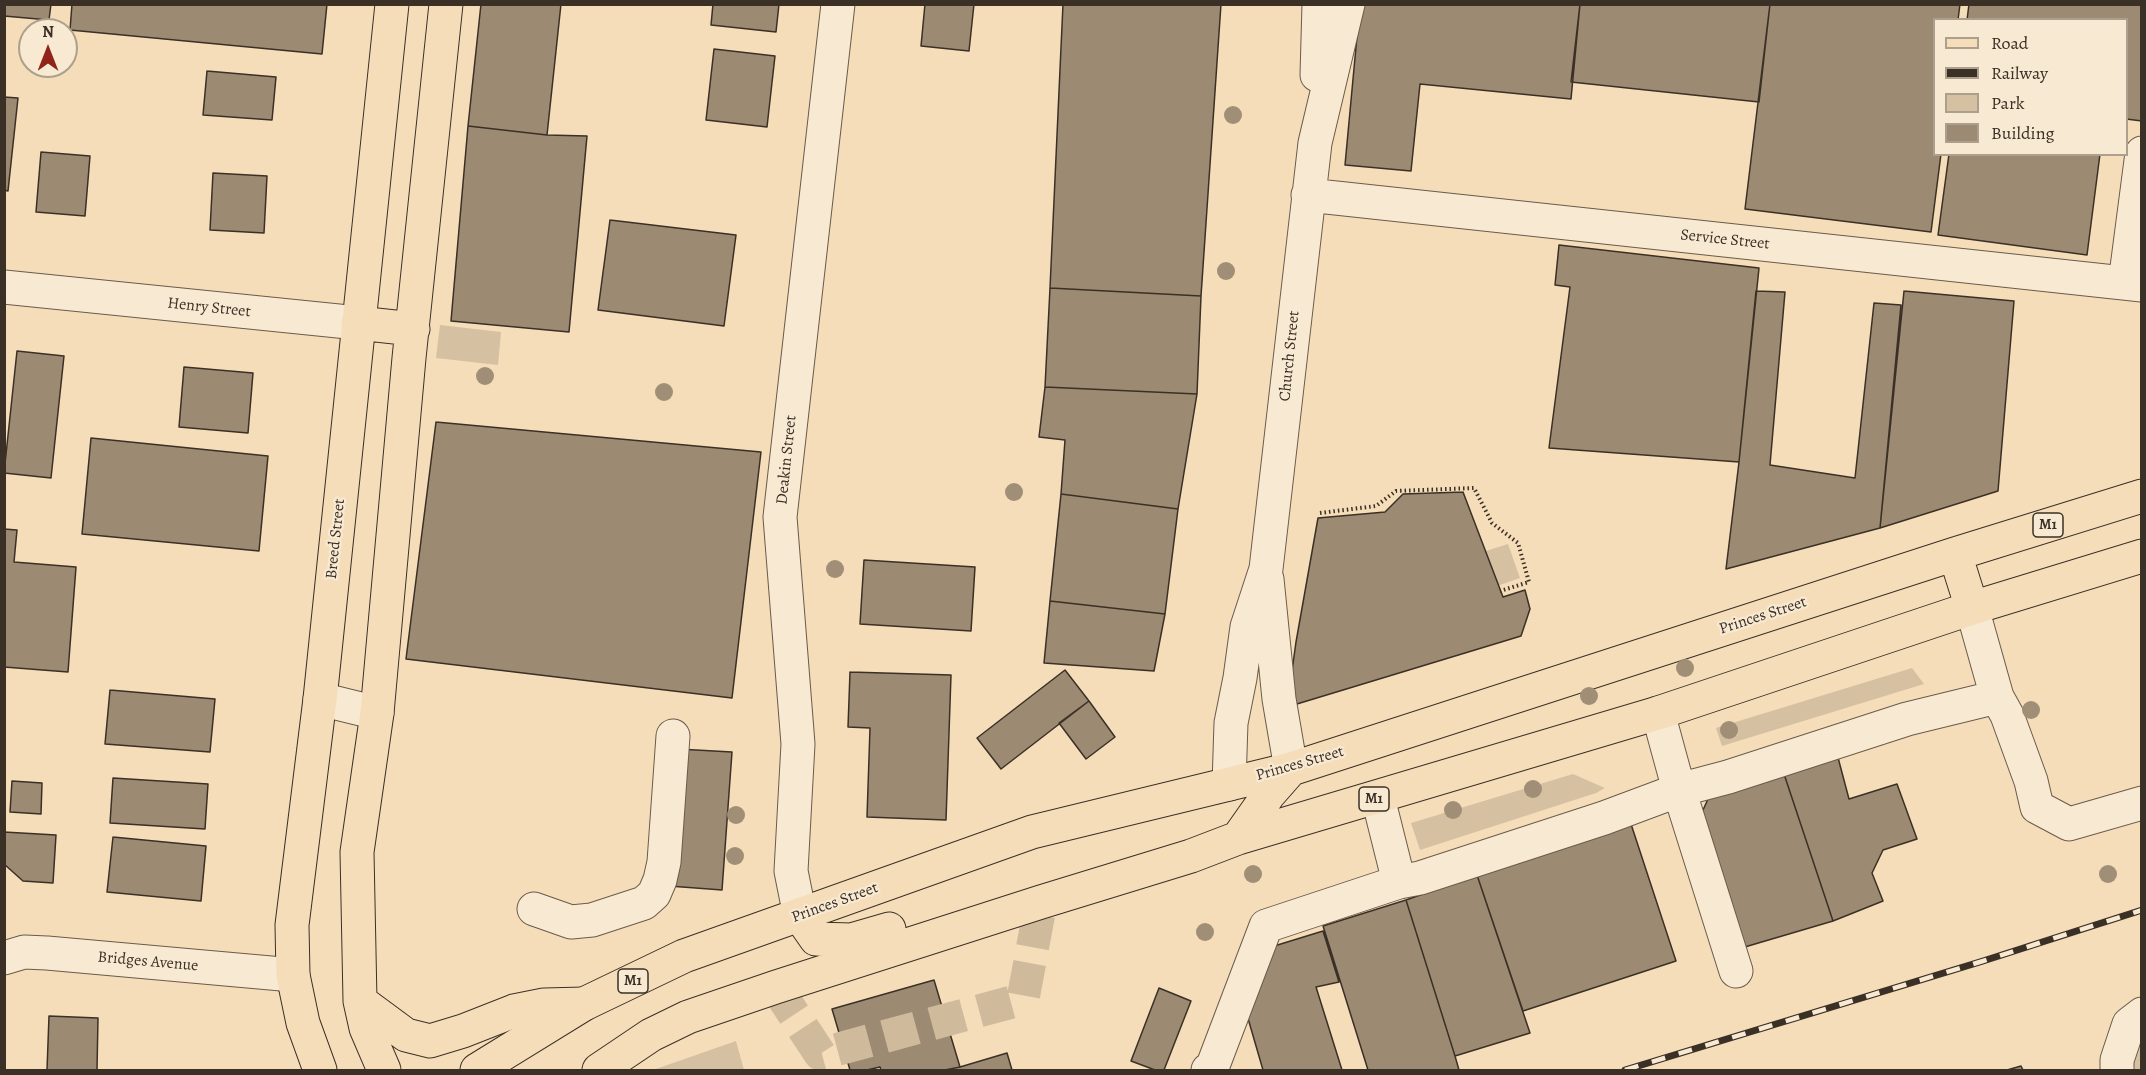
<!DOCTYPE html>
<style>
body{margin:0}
#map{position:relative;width:2146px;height:1075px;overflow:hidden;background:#f5ddba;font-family:Alegreya,serif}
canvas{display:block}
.frame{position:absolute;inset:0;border:6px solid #3b3026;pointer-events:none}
.legend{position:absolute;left:1933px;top:18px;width:195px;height:138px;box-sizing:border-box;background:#f8e9d2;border:2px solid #ac9f8d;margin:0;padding:8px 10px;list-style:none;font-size:18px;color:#3b3026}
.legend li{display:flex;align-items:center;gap:12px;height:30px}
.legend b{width:30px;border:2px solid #ac9f8d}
.north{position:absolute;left:18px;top:18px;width:60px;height:60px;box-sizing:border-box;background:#f8e9d2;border:2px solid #ac9f8d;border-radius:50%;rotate:0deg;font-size:16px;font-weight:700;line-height:24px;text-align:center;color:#3b3026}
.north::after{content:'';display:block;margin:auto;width:21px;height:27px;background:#8f2418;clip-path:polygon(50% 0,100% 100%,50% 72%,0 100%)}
</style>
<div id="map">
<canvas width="2146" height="1075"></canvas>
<div class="frame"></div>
<ul class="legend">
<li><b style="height:8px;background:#f5ddba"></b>Road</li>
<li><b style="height:8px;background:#3b3026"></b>Railway</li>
<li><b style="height:16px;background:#d5c0a1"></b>Park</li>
<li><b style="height:16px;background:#9c8a73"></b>Building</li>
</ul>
<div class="north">N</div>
</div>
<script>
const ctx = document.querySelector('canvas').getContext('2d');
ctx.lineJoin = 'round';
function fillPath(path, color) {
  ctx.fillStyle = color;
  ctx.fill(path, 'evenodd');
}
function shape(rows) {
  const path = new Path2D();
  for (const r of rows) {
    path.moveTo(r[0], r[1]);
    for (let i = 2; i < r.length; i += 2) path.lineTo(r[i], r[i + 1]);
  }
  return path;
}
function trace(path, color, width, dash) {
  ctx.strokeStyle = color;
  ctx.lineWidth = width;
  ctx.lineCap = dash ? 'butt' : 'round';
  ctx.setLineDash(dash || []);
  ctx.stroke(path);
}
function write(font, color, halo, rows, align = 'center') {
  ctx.font = font + ' Alegreya,serif';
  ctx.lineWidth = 4.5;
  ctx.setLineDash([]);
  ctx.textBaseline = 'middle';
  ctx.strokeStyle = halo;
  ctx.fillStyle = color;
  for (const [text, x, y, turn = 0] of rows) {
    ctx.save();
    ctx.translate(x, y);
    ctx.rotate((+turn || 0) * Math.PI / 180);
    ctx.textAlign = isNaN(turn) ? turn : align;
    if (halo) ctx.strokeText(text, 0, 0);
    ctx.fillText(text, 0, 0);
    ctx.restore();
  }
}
const green = shape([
 [440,325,501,332,498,365,436,358],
 [1508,544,1520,578,1497,586,1486,551],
 [1912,668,1924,684,1722,746,1716,728],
 [1573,774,1605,788,1596,793,1420,850,1411,823],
 [2141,1014,2141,1070,2117,1070],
 [736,1041,744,1070,653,1070]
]);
const building = shape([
 [4,4,51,4,49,20,4,16,4,4],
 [72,4,327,4,322,54,70,30,72,4],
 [481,4,561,4,547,135,468,126,481,4],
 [713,4,779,4,776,32,711,25,713,4],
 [925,4,974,4,969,51,921,46,925,4],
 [1063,4,1221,4,1201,296,1050,288,1063,4],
 [1360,4,1580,4,1571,99,1420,84,1411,171,1345,165,1360,4],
 [1580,4,1770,4,1759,102,1571,82,1580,4],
 [1770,4,1960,4,1958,20,1934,20,1934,154,1941,154,1931,232,1745,209,1770,4],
 [1969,4,2142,5,2142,121,2126,119,2126,20,1967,20,1969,4],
 [714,49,775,56,767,127,706,120,714,49],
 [207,71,276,77,272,120,203,115,207,71],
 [4,97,18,98,8,191,4,190,4,97],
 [468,126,547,135,587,136,569,332,451,321,468,126],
 [41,152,90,156,85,216,36,212,41,152],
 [1949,154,2100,154,2087,255,1938,235,1949,154],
 [213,173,267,176,264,233,210,230,213,173],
 [610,220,736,235,724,326,598,310,610,220],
 [1559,245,1759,268,1739,462,1549,448,1570,287,1555,285,1559,245],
 [1050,288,1201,296,1197,394,1045,387,1050,288],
 [1756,291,1785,292,1770,465,1855,478,1874,303,1901,305,1880,528,1726,569,1739,462,1756,291],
 [1904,291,2014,301,1998,491,1880,528,1904,291],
 [17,351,64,356,51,478,4,473,17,351],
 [184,367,253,373,248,433,179,427,184,367],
 [1045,387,1197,394,1178,509,1061,494,1065,440,1039,437,1045,387],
 [436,422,761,452,732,698,406,659,436,422],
 [91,438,268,456,259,551,82,534,91,438],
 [1463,492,1503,597,1525,590,1530,609,1521,636,1287,707,1296,642,1318,518,1385,512,1403,494,1463,492],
 [1061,494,1178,509,1165,614,1050,601,1061,494],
 [4,529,17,530,14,562,76,567,68,672,4,667,4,529],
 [864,560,975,567,971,631,860,624,864,560],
 [1050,601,1165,614,1154,671,1044,663,1050,601],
 [1065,670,1089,701,1001,769,977,738,1065,670],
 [850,672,951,675,946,820,867,817,870,728,848,727,850,672],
 [110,690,215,699,210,752,105,744,110,690],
 [1089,701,1115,737,1086,759,1059,723,1089,701],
 [678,749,732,752,722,890,669,886,678,749],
 [1836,750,1849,799,1897,784,1917,839,1883,850,1872,873,1883,901,1833,921,1781,765,1836,750],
 [1781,765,1833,921,1738,949,1698,821,1713,788,1781,765],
 [113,778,208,784,205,829,110,823,113,778],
 [12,781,42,783,41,814,10,812,12,781],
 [1631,824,1676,961,1523,1011,1477,875,1631,824],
 [4,832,56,835,53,883,23,881,4,864,4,832],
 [113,837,206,846,201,901,107,892,113,837],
 [1477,875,1530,1033,1455,1056,1406,900,1477,875],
 [1406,900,1455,1056,1459,1070,1368,1070,1323,926,1406,900],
 [1323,931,1339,982,1316,987,1342,1070,1263,1070,1247,1015,1271,947,1323,931],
 [934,980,960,1067,945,1070,881,1070,880,1067,867,1070,850,1070,832,1009,934,980],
 [1159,988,1191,1001,1164,1070,1155,1070,1131,1061,1159,988],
 [49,1016,98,1018,97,1070,47,1070,49,1016],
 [1007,1053,1012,1070,945,1070,960,1067,1007,1053],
 [2021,1066,2023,1070,2007,1070,2021,1066]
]);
const minorTunnel = shape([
 [776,987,820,1054,1023,999,1041,902]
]);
const path = shape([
 [1320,513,1376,506,1396,491,1474,488,1492,523,1518,543,1529,582,1500,591]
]);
const minor = shape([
 [1317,75,1319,4],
 [1308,195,2142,285],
 [2125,283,2142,153],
 [4,287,358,323],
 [1267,579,1279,699,1291,769],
 [1972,608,1997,697,2007,715,2031,781,2037,807,2069,824,2142,803],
 [320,699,377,713],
 [1658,713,1679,790,1736,971],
 [1229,784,1231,723,1240,678,1247,627,1266,569,1315,143,1348,4],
 [1378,798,1399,882],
 [534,909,571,922,592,920,644,903,654,894,660,880,664,862,673,736],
 [800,916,791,871,798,744,780,517,838,4],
 [4,958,24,952,47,953,293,975],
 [1208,1070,1212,1068,1266,926,1399,882,1420,878,1604,818,1679,790,1728,777,1907,719,1997,697],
 [2117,1070,2117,1060,2129,1024,2142,1014]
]);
const major = shape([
 [358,323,413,329],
 [360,1001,406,1035,430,1041,463,1031,514,1011,544,1005,584,1004],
 [320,1070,303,1023,293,975,292,925,320,699,392,4],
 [384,1070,366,1028,360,1001,357,852,377,713,409,358,446,4]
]);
const highway = shape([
 [1955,554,1972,608],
 [1238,838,1269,794,1291,769],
 [800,916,816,939,851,940,889,929],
 [477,1070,584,1004,684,956,1032,832,1291,769,1955,554,2142,496],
 [599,1070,651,1035,688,1017,776,987,1041,902,1191,856,1238,838,1658,713,1972,608,2142,556]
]);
const rail = shape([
 [1625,1070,1983,961,2142,910]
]);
const trees = [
 [1233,115],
 [1226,271],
 [485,376],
 [664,392],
 [1014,492],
 [835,569],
 [1685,668],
 [1589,696],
 [2031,710],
 [1729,730],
 [1533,789],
 [1453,810],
 [736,815],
 [735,856],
 [1253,874],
 [2108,874],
 [1205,932]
];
const shields = [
 [2048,525,30],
 [1374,799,30],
 [633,981,30]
];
const shieldNames = [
 ["M1",2048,525],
 ["M1",1374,799],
 ["M1",633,981]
];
const streetNames = [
 ["Service Street",1725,240,6],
 ["Henry Street",209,308,6],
 ["Church Street",1290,356,-84],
 ["Deakin Street",787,460,-84],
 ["Breed Street",336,539,-84],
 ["Princes Street",1763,616,-18],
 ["Princes Street",1300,764,-16],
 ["Princes Street",835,903,-20],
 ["Bridges Avenue",148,962,5]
];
fillPath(green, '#d5c0a1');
fillPath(building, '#9c8a73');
trace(building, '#3b3026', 1.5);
trace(minorTunnel, '#d0ba9c', 33, [33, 16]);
trace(minor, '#6a5b4b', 35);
trace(major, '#3b3026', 35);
trace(highway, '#3b3026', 35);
trace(path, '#3b3026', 4, [1.5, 3]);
trace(minor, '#f8e9d2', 33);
trace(major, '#f5ddba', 33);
trace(highway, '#f5ddba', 33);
trace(rail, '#3b3026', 7);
trace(rail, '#f8e9d2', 4.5, [14]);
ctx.fillStyle = '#a08e76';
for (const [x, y] of trees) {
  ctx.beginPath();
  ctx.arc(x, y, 9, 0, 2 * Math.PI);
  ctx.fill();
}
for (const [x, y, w] of shields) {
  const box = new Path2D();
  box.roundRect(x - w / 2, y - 12, w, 24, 4.5);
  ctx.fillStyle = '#f8e9d2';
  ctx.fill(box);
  trace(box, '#3b3026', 1.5);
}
write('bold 15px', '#3b3026', null, shieldNames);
write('16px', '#3b3026', '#f8e9d2', streetNames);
</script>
